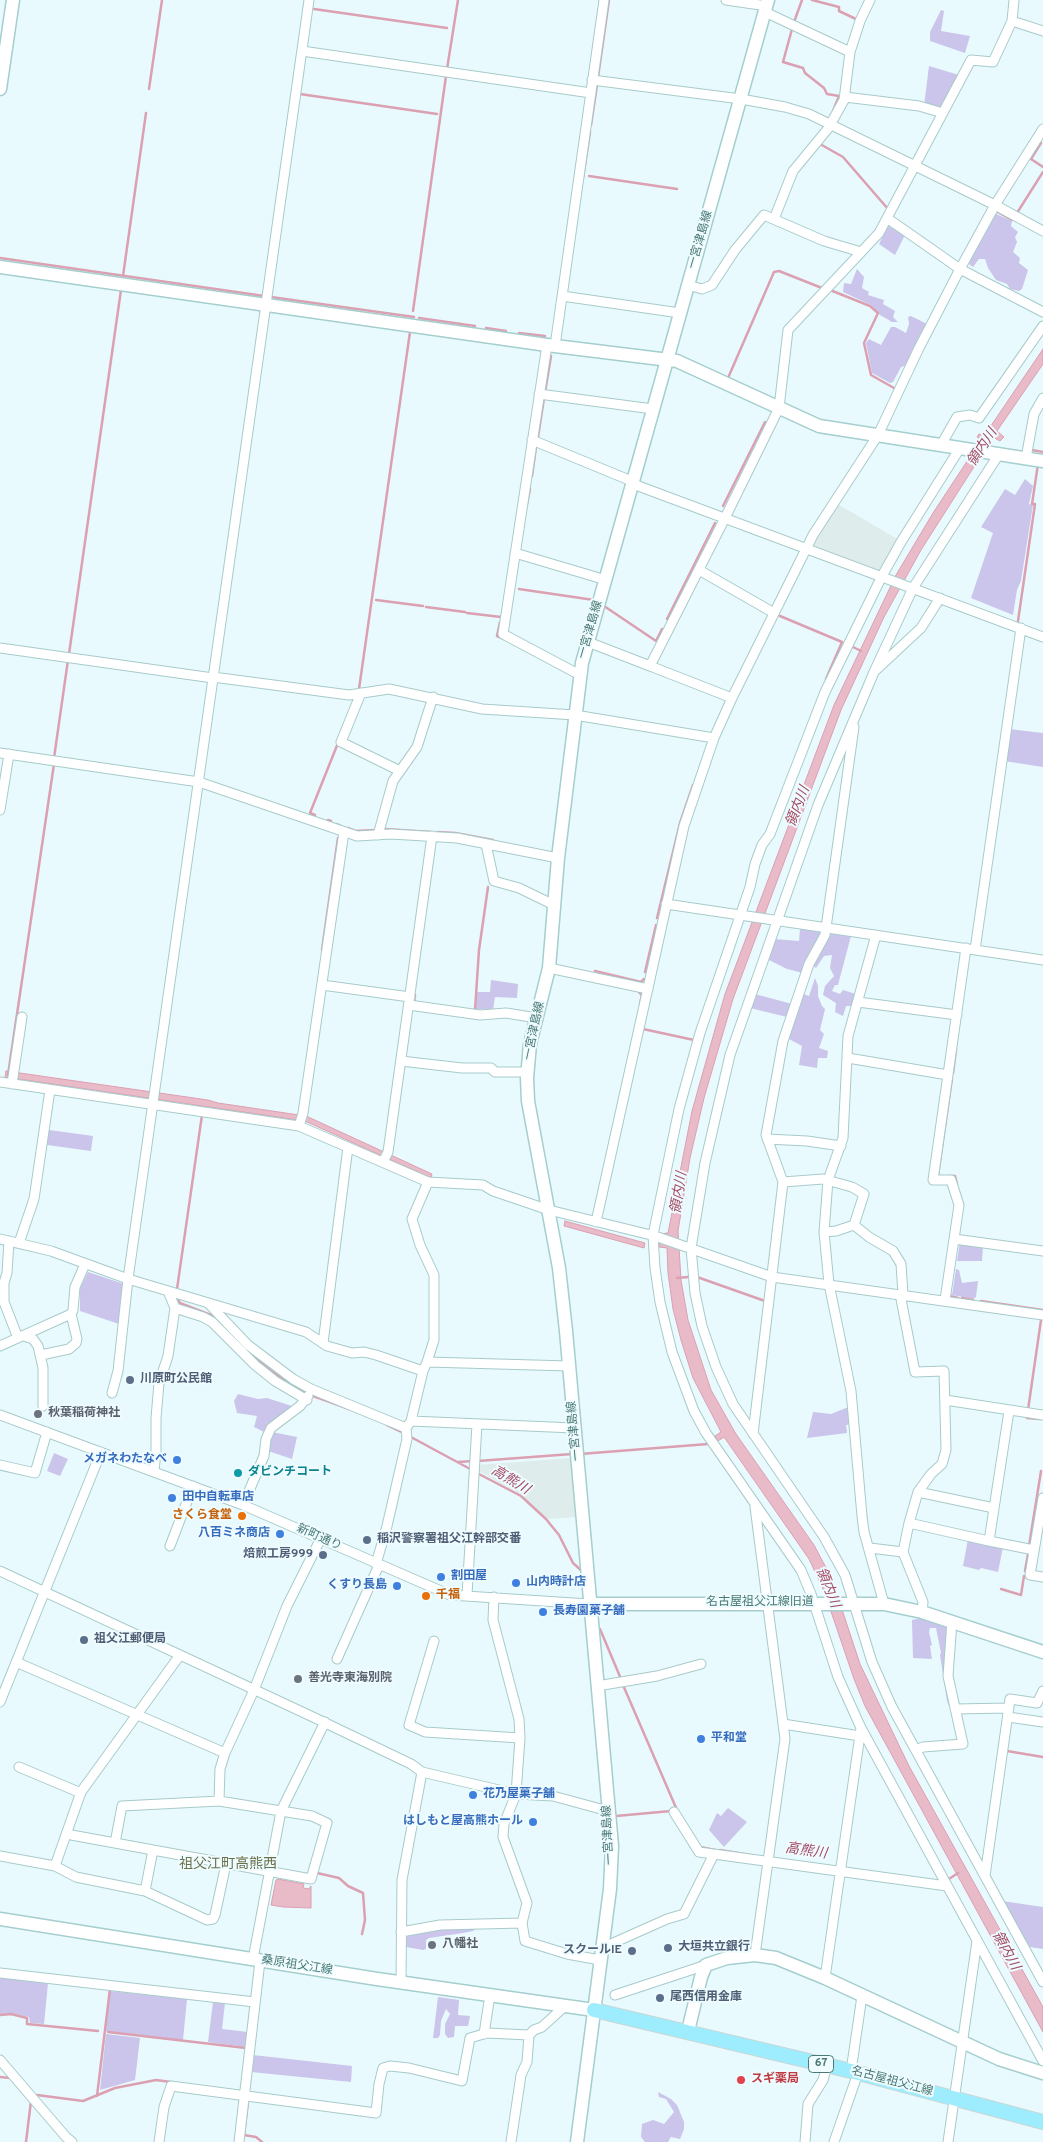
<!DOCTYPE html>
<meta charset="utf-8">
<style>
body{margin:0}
canvas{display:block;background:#e8fafd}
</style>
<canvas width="1043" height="2142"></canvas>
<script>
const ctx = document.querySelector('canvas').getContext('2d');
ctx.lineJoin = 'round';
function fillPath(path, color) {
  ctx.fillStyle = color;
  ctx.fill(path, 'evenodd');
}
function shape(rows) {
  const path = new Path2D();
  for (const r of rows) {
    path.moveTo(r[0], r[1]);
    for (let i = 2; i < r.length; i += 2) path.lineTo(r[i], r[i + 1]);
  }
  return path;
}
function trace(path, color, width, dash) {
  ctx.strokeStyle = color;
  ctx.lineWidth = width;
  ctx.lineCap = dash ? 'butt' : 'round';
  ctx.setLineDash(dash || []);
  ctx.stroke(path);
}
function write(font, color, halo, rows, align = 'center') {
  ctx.font = font + ' Overpass,"Noto Sans JP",sans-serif';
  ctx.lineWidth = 4;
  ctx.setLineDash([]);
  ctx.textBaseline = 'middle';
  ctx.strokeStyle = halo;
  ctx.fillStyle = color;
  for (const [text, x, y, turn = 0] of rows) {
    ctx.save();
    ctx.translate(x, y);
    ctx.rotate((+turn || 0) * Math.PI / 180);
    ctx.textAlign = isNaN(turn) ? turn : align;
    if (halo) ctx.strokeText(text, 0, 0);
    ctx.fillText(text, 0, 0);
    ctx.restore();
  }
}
const industrial = shape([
 [836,503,899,540,883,571,879,571,812,547,811,544],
 [571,1458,577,1517,548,1519,521,1495,477,1470,477,1465]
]);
const green = shape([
 [941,10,944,11,941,31,970,36,965,53,930,41,930,32],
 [929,66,959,75,942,109,924,106],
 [996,214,1012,221,1011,226,1018,232,1015,237,1017,242,1013,252,1020,258,1019,263,1028,270,1022,289,1019,291,1010,289,1007,284,996,280,988,268,985,259,979,259,973,267,970,265,969,263],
 [888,226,905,235,895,255,879,244],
 [857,269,864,277,862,288,869,292,868,295,884,300,883,304,895,311,893,317,898,322,892,322,880,315,871,305,843,292,844,283,851,284],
 [911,316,927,324,905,366,901,367,893,382,890,383,872,373,866,343,869,339,881,345,891,327,895,327,906,333,909,324,908,317],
 [1025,479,1033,486,1029,504,1033,505,1021,581,1017,590,1013,615,971,598,993,533,981,527,1005,489,1015,495],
 [1009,729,1043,733,1043,767,1004,761],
 [800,929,820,931,822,934,803,973,787,969,767,959,774,939,799,941],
 [833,933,851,936,838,985,835,985,832,991,840,994,843,990,856,994,852,1006,846,1006,843,1016,835,1012,836,1003,823,995,825,986,834,976,830,968,832,955,824,956,816,968,812,965,829,936],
 [815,978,818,986,818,996,822,1006,825,1009,820,1030,824,1034,819,1048,828,1051,827,1058,818,1058,817,1068,799,1065,802,1046,789,1039,803,994,809,996],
 [491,980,518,984,517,998,495,997,493,1010,476,1009,477,992,490,992],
 [755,994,792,1004,787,1017,750,1008],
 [49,1130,93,1136,91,1151,47,1145],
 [960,1241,983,1246,982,1261,957,1261],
 [956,1269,959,1270,962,1283,978,1281,976,1297,973,1299,952,1295],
 [88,1272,124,1284,119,1324,80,1311,80,1288],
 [238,1394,258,1399,267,1398,295,1407,264,1432,254,1427,257,1416,237,1413,234,1401],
 [846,1408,850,1408,852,1424,846,1425,847,1433,807,1438,813,1412,831,1414],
 [272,1432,297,1437,292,1459,268,1451],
 [54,1453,68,1459,60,1476,47,1471],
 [968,1539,1003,1547,998,1572,981,1568,979,1570,963,1566],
 [922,1618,947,1625,951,1706,949,1706,947,1701,940,1655,941,1653,936,1628,930,1628,929,1632,932,1645,930,1646,932,1659,913,1658,912,1620],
 [728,1808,747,1822,724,1847,709,1830,717,1813,721,1816],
 [1002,1901,1043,1907,1043,1949,1030,1947],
 [441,1927,476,1928,473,1931,463,1933,429,1938,426,1940,426,1949,423,1950,406,1947,406,1934],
 [0,1978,48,1983,44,2024,30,2023,29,2017,11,2013,0,2014],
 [110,1991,187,1999,183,2040,106,2031],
 [438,1997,459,2000,458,2015,470,2016,468,2026,455,2026,454,2037,448,2038,445,2034,445,2024,450,2014,446,2009,441,2021,440,2035,438,2038,433,2038],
 [213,2002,225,2003,222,2029,248,2032,246,2047,208,2042],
 [106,2034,140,2038,135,2080,100,2090],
 [253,2055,352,2066,351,2082,251,2072],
 [658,2092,671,2099,677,2105,684,2122,684,2129,680,2139,671,2137,668,2142,645,2142,641,2137,642,2124,653,2120,664,2124,674,2112,666,2099,659,2097]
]);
const water = shape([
 [1043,349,1043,364,997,431,1004,437,1000,441,993,437,921,550,884,617,841,710,733,999,704,1098,690,1158,678,1231,681,1280,688,1320,711,1390,736,1434,814,1545,832,1579,860,1664,871,1687,909,1766,1043,2007,1043,2032,865,1706,854,1679,824,1591,809,1559,724,1437,718,1441,715,1436,721,1432,693,1378,681,1340,673,1309,668,1273,667,1248,659,1247,659,1239,660,1234,668,1233,692,1111,725,994,834,705,896,575,933,513,981,440,977,437,979,434,984,436,1043,349],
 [6,1071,208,1100,218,1103,306,1116,432,1174,431,1178,305,1121,5,1077,6,1071],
 [565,1221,645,1243,644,1248,564,1226,565,1221],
 [278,1879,304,1884,303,1888,309,1889,311,1886,311,1908,283,1907,271,1905,276,1880,278,1879]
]);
const stream = shape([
 [812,0,839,7,839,11,858,20],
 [314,9,447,28],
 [794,22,802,0],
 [792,29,783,62,803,68,805,73,824,88,827,94,839,96,833,111],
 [447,69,458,0],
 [598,77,609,0],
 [149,89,162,0],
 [300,94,437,114],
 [591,125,597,85],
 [1041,143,1031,159,1043,167],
 [820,144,843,157,888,209],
 [589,176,677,189],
 [583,178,590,132],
 [995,213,996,211,1012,220],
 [1017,213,1043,172],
 [0,258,264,296],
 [123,276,146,113],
 [830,290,870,306,878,313,864,343,871,375,894,388],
 [271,297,414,317],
 [413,311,446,76],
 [419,318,475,326],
 [486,328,506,331],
 [519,333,545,336],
 [728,378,774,272,779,271,822,288],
 [545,392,551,356],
 [538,437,544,398],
 [1032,450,1043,452],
 [532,476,536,447],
 [527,504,530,489],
 [723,506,765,422],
 [519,589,594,600],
 [376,600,423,606],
 [604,606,656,641,662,629],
 [426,607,465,612],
 [467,613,501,617],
 [780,616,842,642,826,679],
 [667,619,715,523],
 [1018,621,1035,504,1032,504,1038,464],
 [500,622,497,636,504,639],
 [853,647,861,651],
 [69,654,121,290],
 [359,689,410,332],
 [54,758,68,660],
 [315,815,310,813,338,743],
 [328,820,331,821],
 [337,824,341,826],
 [348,828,355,831,376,830],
 [385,829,431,832],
 [438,832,455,833,493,840],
 [657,918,680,823,693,785],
 [322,950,338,838],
 [595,971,641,982,644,979],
 [645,972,656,925],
 [639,992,642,995,640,1004],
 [415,995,414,1002,416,1002],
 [475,1010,479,950,488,887],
 [643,1029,694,1040],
 [953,1073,956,1049],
 [8,1075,54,764],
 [950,1176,955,1176,957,1184],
 [940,1177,938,1175,952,1078],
 [697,1277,765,1301],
 [677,1278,688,1277],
 [177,1289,202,1115],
 [950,1293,950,1296,958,1298],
 [176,1296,180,1303,216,1317],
 [962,1298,973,1300],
 [981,1301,1043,1310],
 [251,1353,266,1367,287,1382,313,1396,352,1410],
 [1028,1410,1041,1320],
 [1027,1418,1040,1419],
 [387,1425,404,1433],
 [409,1436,472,1470],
 [580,1454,708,1444],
 [478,1461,572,1454],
 [458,1462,473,1461],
 [477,1473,521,1496,546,1519,559,1535,573,1563,583,1572],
 [1029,1546,1041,1471],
 [1025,1571,1028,1554],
 [1001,1589,1021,1595,1024,1576],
 [600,1629,621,1679],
 [623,1685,677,1810],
 [1007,1751,1043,1757],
 [616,1816,671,1811],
 [700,1847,715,1850],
 [720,1850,750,1855],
 [317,1873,339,1878,348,1886,363,1893,365,1920,362,1934],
 [949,1879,958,1873],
 [0,2015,11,2014,27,2018,27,2024,98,2031],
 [108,2032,246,2048],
 [0,2077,10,2078],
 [37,2095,83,2101,115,2088,156,2080,171,2082],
 [97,2096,110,1989],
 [248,2101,244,2135,256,2137,262,2142],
 [26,2142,31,2101]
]);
const street = shape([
 [726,0,767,6],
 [765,12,850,52,860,21,870,0],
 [1012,21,1043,31],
 [302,51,591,93],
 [592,80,741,99,785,107,809,114,995,205,1043,231],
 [845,97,919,106,943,113],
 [830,125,844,100,850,52],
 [887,218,960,269,1043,312],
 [774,219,793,171,831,125],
 [688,285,702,289,712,285,735,250,764,215,824,241,861,252],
 [562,296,680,313],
 [547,345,503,634,580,675],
 [555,346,604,0],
 [539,394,653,409],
 [532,440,634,482],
 [941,445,957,417,970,415,979,418,1043,326],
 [960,448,901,542,882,576,825,692,770,834,762,845,755,864,750,887,700,1033,679,1109,653,1235,655,1268,660,1302,672,1352,694,1411,706,1433,801,1570,811,1594,838,1677,861,1728,1043,2061],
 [999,454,913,588,874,672,818,805,730,1055,705,1163,691,1248,695,1293,702,1326,716,1367,733,1404,824,1537,845,1575,872,1662,892,1707,1043,1982],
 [1026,458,1034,414,1043,398],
 [633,484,1043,637],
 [515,553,606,580],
 [699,570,774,613],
 [588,642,650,666,725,518,779,408,788,330,879,233,971,60,993,62,1012,21,1014,0],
 [0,648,213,678],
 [650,666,732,698],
 [876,670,921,628,940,598],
 [213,677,349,695,389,689,482,709,575,715,714,738],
 [361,693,341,742,400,771],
 [0,753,199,782,357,836,391,834,457,838,558,858],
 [0,810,9,754],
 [378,835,393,781,417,747,433,697],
 [486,844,494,881,519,888,554,905],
 [666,904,1043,960],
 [876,935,848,1036,843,1138,828,1180,824,1232,829,1284,851,1391,862,1516,864,1532,884,1604],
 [975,950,1021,628],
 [549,968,648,989],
 [322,985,410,997],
 [858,1002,957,1015],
 [409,1005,480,1015,506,1013,537,1018],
 [848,1058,948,1075],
 [401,1061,462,1068,491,1068,495,1072,527,1072],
 [0,1082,299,1126,428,1182,483,1185,493,1191,549,1210,655,1236,772,1277,1043,1315],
 [12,1084,22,1017],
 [299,1126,303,1113,344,832],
 [767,1139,807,1141,841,1146],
 [383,1162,388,1152,432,836],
 [783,1182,823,1179,852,1187,864,1194,854,1225],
 [596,1222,684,826,714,738,732,698,813,535,878,435,919,348,960,269,995,205,1043,129],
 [824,1232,836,1231,854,1225,869,1237,893,1251,901,1264,903,1294],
 [0,1239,51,1251,128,1279,306,1332,327,1346,352,1353,364,1352,376,1355,423,1371],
 [954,1239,1043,1251],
 [9,1241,7,1273,4,1283,4,1302,18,1338],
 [19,1243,34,1199,50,1090],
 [900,1294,915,1372,944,1371,946,1450,942,1464,931,1474,918,1492],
 [945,1300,959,1205,951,1180,933,1180,966,948],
 [209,1304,248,1345,293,1379,311,1389,406,1428],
 [175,1308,203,1317,212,1322,255,1365,275,1381,307,1400],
 [24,1336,33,1339,38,1346,43,1368,43,1406],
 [323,1343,348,1147],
 [0,1346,71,1314,73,1310,75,1287,85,1264],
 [41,1355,69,1349,76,1343,77,1339,71,1314],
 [427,1362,434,1340,434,1275,420,1245,412,1219,428,1182],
 [112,1393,118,1371,128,1279,309,0],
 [945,1400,1043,1415],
 [0,1415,243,1505,450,1595,589,1604],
 [411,1421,574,1428],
 [753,1434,783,1182,766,1135,783,1041,809,964,825,935,854,727],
 [0,1465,35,1473,47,1432],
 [154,1471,156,1452,156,1418,159,1383,168,1356,175,1308,168,1291],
 [1043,1498,1030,1575,1043,1577],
 [243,1505,264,1456,266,1439,271,1428,300,1406,308,1396],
 [909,1523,918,1492,994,1508],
 [989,1541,1034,1550],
 [170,1546,193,1486],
 [870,1548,903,1552,909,1523,989,1541,1009,1411],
 [903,1552,923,1602,922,1612],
 [376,1564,387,1526,407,1439,406,1428,411,1421,423,1371,427,1362,569,1366],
 [0,1571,313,1717,411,1764,422,1772,516,1794,553,1796,608,1811],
 [467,1595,477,1424],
 [494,1597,493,1620,519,1719,520,1738,516,1794,504,1824,503,1837,527,1903,522,1923,525,1941,567,1954,600,1960],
 [434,1641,409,1725,425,1732,520,1738],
 [337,1659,379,1565],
 [16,1662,225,1753,254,1690,287,1606,321,1538],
 [597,1686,657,1676,701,1664],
 [0,1702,101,1452],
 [955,1709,1009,1708],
 [1008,1717,1043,1722],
 [783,1724,860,1736],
 [916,1750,923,1747,963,1744,948,1676,952,1621],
 [19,1767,81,1793],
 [219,1801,220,1769,225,1753],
 [674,1812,699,1852,947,1886],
 [66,1834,115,1843,153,1850,311,1879,327,1823,312,1816,219,1801,122,1806,115,1843],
 [0,1856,55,1866,81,1792,180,1655],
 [55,1866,76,1877,145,1891,207,1920,213,1919,215,1915,226,1864],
 [985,1876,1010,1699,1037,1703,1043,1691],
 [145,1891,153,1850],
 [401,1932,440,1925,522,1923],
 [602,1948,667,1919,684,1914,714,1854],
 [755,1955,785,1739,755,1507],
 [253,1959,281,1811,325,1722],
 [0,1973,255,2002],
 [825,1978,861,1728],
 [401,1983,402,1880,422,1772],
 [615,1995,706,1965],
 [484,2034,490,1995],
 [0,2060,66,2137,72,2142],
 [851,2071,862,1996],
 [159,2142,164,2107,171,2086,376,2113,379,2084,383,2068,390,2066,409,2068,462,2081,470,2038,487,2033,529,2035],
 [239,2142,260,1961],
 [511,2142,521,2075,527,2062,529,2035,534,2030,542,2027,565,2006],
 [805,2142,808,2104,823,2080,827,2065],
 [834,2142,858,2073],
 [948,2142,977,1941]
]);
const secondary = shape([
 [0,89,13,0],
 [0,267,547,345,677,361,819,426,1043,461],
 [589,1604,884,1604,922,1612,1043,1652],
 [0,1919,377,1979,594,2010],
 [688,2031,701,1977,706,1965,727,1958,755,1955,776,1958,825,1978,999,2059,1043,2073],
 [577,2142,610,1889,612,1846,566,1331,559,1268,528,1101,527,1078,530,1044,549,968,558,858,582,663,768,0]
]);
const primary = shape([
 [594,2010,851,2071,1043,2122]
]);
const markers = [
 [130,1380,5,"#5c6f8a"],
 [38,1414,5,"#6b7280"],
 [177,1460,5,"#3f7fe0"],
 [238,1473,5,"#0f9aa8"],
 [172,1498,5,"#3f7fe0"],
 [242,1516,5,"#e8710a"],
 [280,1534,5,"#3f7fe0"],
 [367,1540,5,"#5c6f8a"],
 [323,1555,5,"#5c6f8a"],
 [441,1577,5,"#3f7fe0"],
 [516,1583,5,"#3f7fe0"],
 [397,1586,5,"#3f7fe0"],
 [426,1596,5,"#e8710a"],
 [543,1612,5,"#3f7fe0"],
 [84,1640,5,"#5c6f8a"],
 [298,1679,5,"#6b7280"],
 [701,1739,5,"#3f7fe0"],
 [473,1795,5,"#3f7fe0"],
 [533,1822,5,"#3f7fe0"],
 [432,1945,5,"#6b7280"],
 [668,1948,5,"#5c6f8a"],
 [632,1951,5,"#5c6f8a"],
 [660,1998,5,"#5c6f8a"],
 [741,2080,5,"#e0444e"]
];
const shields = [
 [821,2064,25]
];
const shieldNames = [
 ["67",821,2064]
];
const streetNames = [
 ["一宮津島線",701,240,-74],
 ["一宮津島線",591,630,-74],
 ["一宮津島線",535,1031,-78],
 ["一宮津島線",575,1431,-95],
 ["新町通り",319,1538,24],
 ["名古屋祖父江線旧道",760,1603],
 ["一宮津島線",609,1835,-93],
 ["桑原祖父江線",297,1966,9],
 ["名古屋祖父江線",892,2082,15]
];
const serviceNames = [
 ["川原町公民館",140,1380],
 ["稲沢警察署祖父江幹部交番",377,1540],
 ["焙煎工房999",313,1555,"right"],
 ["祖父江郵便局",94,1640],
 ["大垣共立銀行",678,1948],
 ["スクールIE",622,1951,"right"],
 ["尾西信用金庫",670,1998]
];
const worshipNames = [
 ["秋葉稲荷神社",48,1414],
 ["善光寺東海別院",308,1679],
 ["八幡社",442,1945]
];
const shopNames = [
 ["メガネわたなべ",167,1460,"right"],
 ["田中自転車店",182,1498],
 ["八百ミネ商店",270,1534,"right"],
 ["割田屋",451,1577],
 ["山内時計店",526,1583],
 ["くすり長島",387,1586,"right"],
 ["長寿園菓子舗",553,1612],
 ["平和堂",711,1739],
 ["花乃屋菓子舗",483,1795],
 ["はしもと屋高熊ホール",523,1822,"right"]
];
const cultureNames = [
 ["ダビンチコート",248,1473]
];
const foodNames = [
 ["さくら食堂",232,1516],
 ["千福",436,1596,"left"]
];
const healthNames = [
 ["スギ薬局",751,2080]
];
const waterNames = [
 ["領内川",983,448,-57],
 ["領内川",799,807,-69],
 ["領内川",680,1193,-81],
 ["高熊川",510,1481,31],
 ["領内川",827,1588,68],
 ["高熊川",806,1852,8],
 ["領内川",1005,1951,61]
];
const neighbourhoodNames = [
 ["祖父江町高熊西",228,1865]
];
fillPath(industrial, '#deecec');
fillPath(green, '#cbc5ec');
fillPath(water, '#e9bac8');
trace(water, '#dba0b1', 1);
trace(stream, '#dba0b1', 2.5);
trace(street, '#a7cbca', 11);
trace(secondary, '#a5cece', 15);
trace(primary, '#c9d7d6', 16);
trace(street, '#fff', 9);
trace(secondary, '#fff', 12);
trace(primary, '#9eedfe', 14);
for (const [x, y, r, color] of markers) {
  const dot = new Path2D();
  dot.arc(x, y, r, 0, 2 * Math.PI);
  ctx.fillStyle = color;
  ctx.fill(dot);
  trace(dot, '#effcff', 2);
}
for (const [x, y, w] of shields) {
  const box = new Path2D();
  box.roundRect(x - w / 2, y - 8.5, w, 17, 4);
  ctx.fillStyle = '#effcff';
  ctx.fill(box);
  trace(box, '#4a7975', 1);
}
write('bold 11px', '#4a7975', null, shieldNames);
write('12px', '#4a7975', '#effcff', streetNames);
write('bold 12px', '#4e5e75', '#effcff', serviceNames, 'left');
write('bold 12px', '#5b616d', '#effcff', worshipNames, 'left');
write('bold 12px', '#366cbe', '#effcff', shopNames, 'left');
write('bold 12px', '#0d838f', '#effcff', cultureNames, 'left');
write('bold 12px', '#c56008', '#effcff', foodNames, 'right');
write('bold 12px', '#be3a42', '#effcff', healthNames, 'left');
write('italic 14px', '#a44a63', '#effcff', waterNames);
write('14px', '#6a724c', '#effcff', neighbourhoodNames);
</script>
